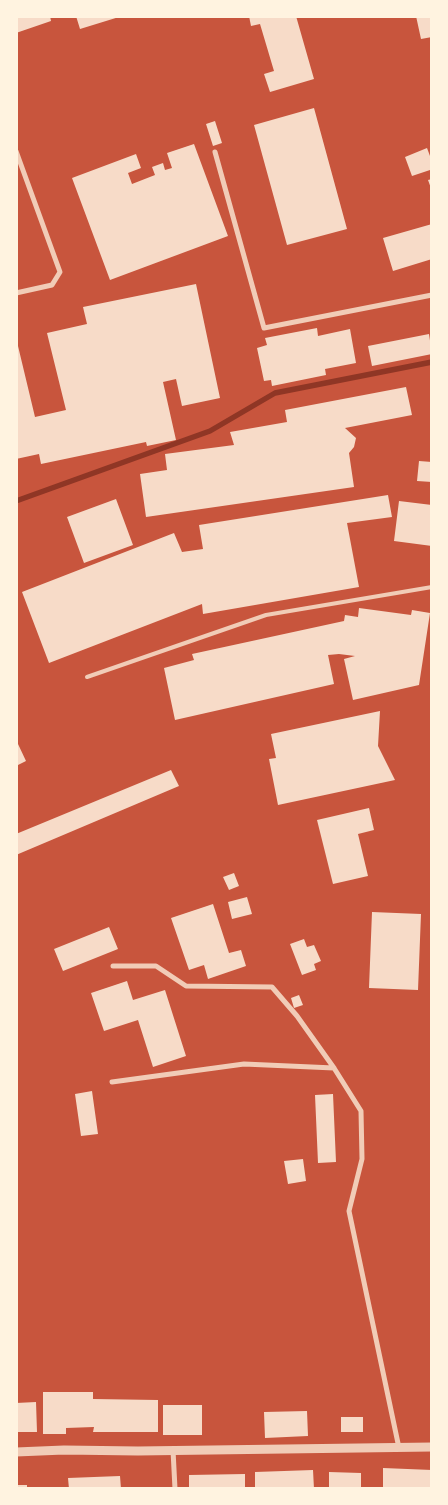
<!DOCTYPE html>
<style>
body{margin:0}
#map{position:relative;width:448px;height:1505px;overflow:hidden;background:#c8553d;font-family:"Asap Condensed",sans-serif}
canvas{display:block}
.frame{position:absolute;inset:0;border:18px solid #fff3e0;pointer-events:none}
</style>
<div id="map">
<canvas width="448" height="1505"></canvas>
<div class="frame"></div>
</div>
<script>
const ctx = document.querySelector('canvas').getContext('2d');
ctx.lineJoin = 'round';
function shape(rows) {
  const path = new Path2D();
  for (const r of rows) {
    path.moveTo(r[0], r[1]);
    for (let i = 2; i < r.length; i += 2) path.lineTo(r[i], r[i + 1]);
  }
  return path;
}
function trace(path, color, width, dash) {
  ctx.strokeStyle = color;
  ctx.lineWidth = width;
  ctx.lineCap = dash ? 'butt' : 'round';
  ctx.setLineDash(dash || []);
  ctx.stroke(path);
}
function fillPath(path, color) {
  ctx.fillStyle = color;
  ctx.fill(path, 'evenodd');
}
const stream = shape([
 [16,501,210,431,275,393,432,362]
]);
const building = shape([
 [16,16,50,16,51,21,16,33],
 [76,16,119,16,119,17,80,29],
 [249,16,296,16,314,79,270,92,264,74,274,71,260,24,251,26],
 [416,16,432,16,432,37,421,39],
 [314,108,347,229,287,245,254,125],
 [215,121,222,143,213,146,206,124],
 [194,144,228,236,110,280,72,178,136,154,141,168,128,173,132,184,155,175,152,167,163,163,165,170,172,168,167,153],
 [427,148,430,156,432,155,432,174,430,170,412,176,405,157],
 [432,179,432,191,428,180],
 [432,224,432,259,393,271,383,238],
 [196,284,220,398,182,406,176,379,163,382,176,440,147,446,146,442,41,464,39,454,16,459,16,346,18,346,35,417,66,410,47,333,87,324,83,307],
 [317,328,318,336,350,329,356,363,325,369,326,375,272,386,271,380,264,381,257,348,267,345,265,338],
 [429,334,432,354,372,366,368,346],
 [406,387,412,415,345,428,356,438,354,447,349,453,354,487,146,517,140,474,167,470,165,454,234,445,230,432,287,422,285,410],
 [419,461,432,462,432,482,417,481],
 [388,495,392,517,347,523,359,587,203,614,202,604,49,663,22,592,174,533,182,552,203,549,199,525],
 [116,499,133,545,84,563,67,517],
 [399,501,432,505,432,546,394,541],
 [359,608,411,615,412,610,430,613,419,685,353,700,344,659,355,656,339,654,328,655,334,684,175,720,164,668,194,660,192,654,344,621,345,615,358,617],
 [380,711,378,746,395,780,278,805,269,759,276,758,271,734],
 [18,744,26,761,16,766,16,745],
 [171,770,179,786,16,855,16,834],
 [369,808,374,830,358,834,368,876,333,884,317,820],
 [234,873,239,886,229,890,223,877],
 [247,897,252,914,232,919,228,902],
 [213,904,229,953,241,950,246,966,208,979,204,965,189,970,171,918],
 [372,912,421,914,418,990,369,988],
 [109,927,118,949,63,971,54,949],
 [304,939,307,947,314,945,321,961,314,964,316,970,302,975,290,944],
 [127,981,133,1000,165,990,186,1056,153,1067,138,1020,104,1031,91,993],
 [299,995,303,1005,294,1008,291,998],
 [92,1091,98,1134,81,1136,75,1094],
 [333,1094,336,1162,318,1163,315,1095],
 [303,1159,306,1181,288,1184,284,1161],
 [43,1392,93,1392,93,1399,158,1400,158,1432,93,1432,94,1427,66,1428,66,1434,43,1434],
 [36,1402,37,1432,16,1432,16,1403],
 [163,1405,202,1405,202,1435,163,1435],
 [307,1411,308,1436,265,1438,264,1412],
 [341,1417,363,1417,363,1432,341,1432],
 [383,1468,432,1470,432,1489,383,1489],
 [313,1470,314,1489,255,1489,255,1472],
 [329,1472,361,1473,361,1489,329,1489],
 [245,1474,245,1489,189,1489,189,1475],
 [120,1476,121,1489,69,1489,68,1478],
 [16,1485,27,1485,27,1489,16,1489]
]);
const service = shape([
 [87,677,266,615,432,587]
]);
const minor = shape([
 [16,151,60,272,52,285,16,293],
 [215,152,264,328,432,295],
 [113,966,156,966,186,986,272,987,297,1016,334,1068,361,1111,362,1159,349,1211,399,1448],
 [112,1082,244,1064,334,1068],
 [173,1450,175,1489]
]);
const tertiary = shape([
 [16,1452,64,1450,138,1451,432,1447]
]);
trace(stream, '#8f3625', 5.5);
fillPath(building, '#f7dbc8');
trace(service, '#f1ccb7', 4);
trace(minor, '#f1ccb7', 5);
trace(tertiary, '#f1ccb7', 9);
</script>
